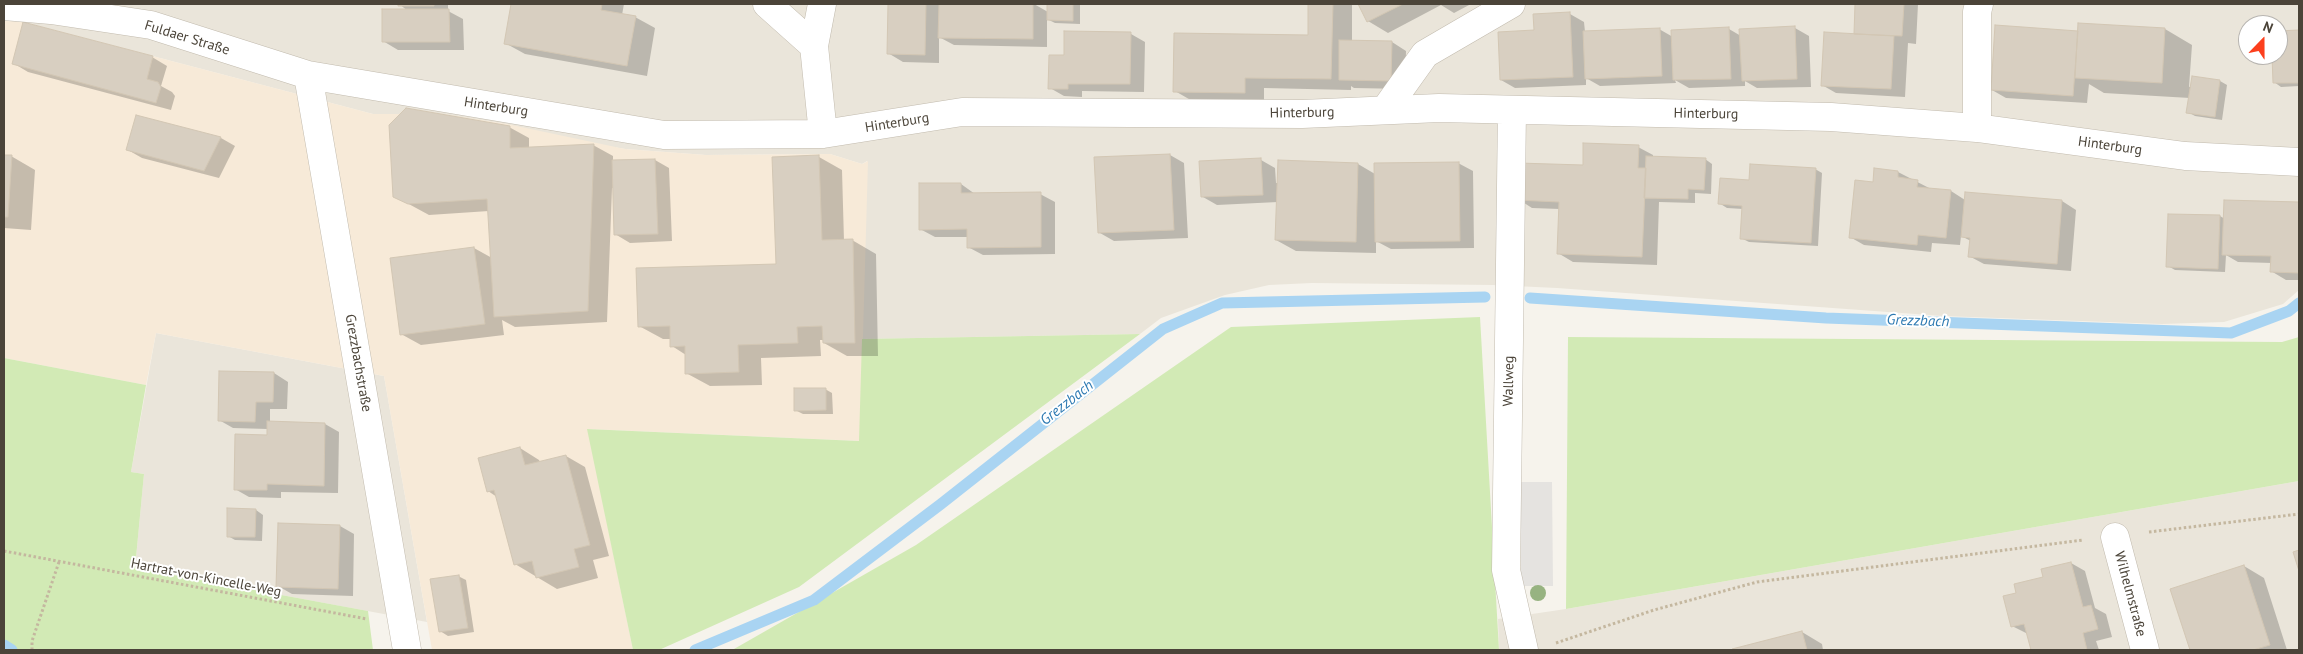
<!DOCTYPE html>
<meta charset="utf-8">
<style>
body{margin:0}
#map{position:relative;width:2303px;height:654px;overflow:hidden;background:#f6f3ec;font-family:"PT Sans",sans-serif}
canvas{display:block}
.frame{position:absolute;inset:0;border:5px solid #4b4439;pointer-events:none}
.north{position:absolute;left:2238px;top:15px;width:50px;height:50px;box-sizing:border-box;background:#fff;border:1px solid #b7b4b0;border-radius:50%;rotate:22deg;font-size:14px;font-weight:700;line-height:20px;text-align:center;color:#4b4439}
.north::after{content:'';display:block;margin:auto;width:18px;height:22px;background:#fc3f1d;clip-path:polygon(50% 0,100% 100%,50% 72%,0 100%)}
</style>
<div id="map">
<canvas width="2303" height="654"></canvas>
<div class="frame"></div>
<div class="north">N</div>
</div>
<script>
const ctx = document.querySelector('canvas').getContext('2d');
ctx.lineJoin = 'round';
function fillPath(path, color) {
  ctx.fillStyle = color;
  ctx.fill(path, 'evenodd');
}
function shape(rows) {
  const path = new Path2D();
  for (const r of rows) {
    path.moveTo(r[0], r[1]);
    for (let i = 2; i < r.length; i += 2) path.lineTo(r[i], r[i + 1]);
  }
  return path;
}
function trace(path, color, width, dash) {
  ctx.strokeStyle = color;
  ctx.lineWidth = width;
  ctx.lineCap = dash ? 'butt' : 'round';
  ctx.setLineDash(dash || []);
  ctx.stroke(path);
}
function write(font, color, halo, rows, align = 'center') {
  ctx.font = font + ' "PT Sans",sans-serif';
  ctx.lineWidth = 4;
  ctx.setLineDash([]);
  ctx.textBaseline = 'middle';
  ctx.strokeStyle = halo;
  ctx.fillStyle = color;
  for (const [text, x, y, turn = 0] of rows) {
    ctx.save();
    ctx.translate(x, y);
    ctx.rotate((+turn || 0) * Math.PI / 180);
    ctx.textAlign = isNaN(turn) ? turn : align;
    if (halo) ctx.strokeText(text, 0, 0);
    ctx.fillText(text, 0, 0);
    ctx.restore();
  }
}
const residential = shape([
 [4,4,2299,4,2299,290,2283,304,2224,322,2162,324,1943,316,1557,288,1493,285,1312,283,1269,285,1225,295,1161,318,1140,334,862,339,867,161,862,164,830,154,706,155,625,149,399,114,373,114,23,22,4,21],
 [2248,25,2278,25,2278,55,2248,55],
 [156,333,384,376,427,622,135,568,144,474,131,472],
 [2299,481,2299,650,1499,650,1498,619,1566,609]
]);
const commercial = shape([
 [4,21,23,22,373,114,399,114,406,108,507,124,625,149,706,155,830,154,862,164,868,161,860,441,588,429,633,650,432,650,384,376,156,333,146,385,4,358]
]);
const green = shape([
 [1480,317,1499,650,734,649,916,545,1231,327],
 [1140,334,799,587,659,650,633,650,587,429,859,441,862,339],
 [1568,337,2282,342,2299,337,2299,481,1566,609],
 [4,358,146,385,131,472,144,474,135,568,368,611,373,650,4,650]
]);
const parking = shape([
 [1521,482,1552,482,1553,586,1521,586]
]);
const shadow = shape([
 [399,4,448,4,448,11,463,19,464,50,398,50,383,41,408,11],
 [512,4,624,4,622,15,635,17,655,28,647,76,525,54,505,43],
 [889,4,1034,4,1048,12,1048,4,1080,4,1080,24,1055,23,1047,19,1047,47,954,45,939,37,939,63,903,62,888,53],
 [1309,4,1352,4,1352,42,1392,42,1406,51,1405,89,1354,88,1351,86,1351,90,1264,88,1264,104,1194,102,1175,91,1309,36],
 [1359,4,1471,4,1454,13,1441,5,1388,33,1368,21],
 [1857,4,1918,4,1916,44,1908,43,1905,97,1836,93,1822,85,1855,35],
 [1570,14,1584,22,1585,32,1659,29,1673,37,1729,29,1741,36,1795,28,1809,36,1811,87,1757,88,1745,81,1745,86,1689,88,1675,80,1676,83,1600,86,1586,78,1586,85,1515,88,1501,80,1535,31],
 [2165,29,2192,45,2189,87,2220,81,2227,85,2222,120,2195,116,2188,112,2190,98,2104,93,2089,84,2087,103,2006,98,1992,90,2077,32],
 [1065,32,1131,34,1145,42,1144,92,1082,91,1082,97,1064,96,1050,88,1065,57],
 [2278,32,2299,32,2299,86,2281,87,2274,82,2273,55,2278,55],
 [152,57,167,66,161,86,172,92,175,96,171,110,28,72,13,63],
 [137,116,221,138,235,146,219,178,142,158,128,150],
 [509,127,529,138,529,149,593,145,613,156,613,161,655,160,669,168,672,241,630,243,615,234,614,188,612,188,607,322,515,327,502,320,504,335,421,345,401,334,392,259,474,248,492,258,489,211,429,215,394,196],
 [1638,147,1653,155,1653,157,1705,159,1712,164,1711,194,1695,193,1695,203,1659,202,1657,265,1573,262,1558,253,1560,209,1532,208,1518,199,1584,166],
 [1170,155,1184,163,1188,238,1114,241,1100,233,1096,158],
 [4,156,11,156,35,170,31,230,4,228],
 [819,157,842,170,844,241,852,240,876,254,878,356,847,356,824,343,824,340,820,340,821,356,761,358,762,385,710,386,686,373,686,355,672,346,671,339,663,339,639,326,777,265],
 [1261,160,1275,168,1276,183,1278,183,1279,161,1358,164,1375,174,1458,163,1473,171,1474,248,1391,249,1376,241,1376,253,1296,251,1276,240,1278,202,1217,205,1203,197],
 [1815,169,1822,173,1818,246,1749,242,1741,238,1743,209,1727,208,1719,203,1750,181],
 [1898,172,1931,189,1951,191,1965,200,2062,201,2076,210,2071,271,1984,264,1969,256,1971,241,1961,236,1960,245,1932,243,1931,252,1864,245,1850,237,1874,183],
 [961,184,975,194,1040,194,1055,202,1055,254,983,255,968,247,968,237,935,237,920,229],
 [2226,201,2299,204,2299,280,2286,280,2271,271,2272,263,2238,262,2226,255,2225,272,2175,270,2168,266,2220,216,2225,219],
 [274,373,288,382,287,409,270,409,270,422,325,424,339,432,338,493,281,492,281,498,249,497,235,489,268,436,268,429,233,428,219,420],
 [825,389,832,393,833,414,803,414,795,410],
 [520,448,539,460,540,462,566,456,585,467,609,556,593,560,598,578,557,589,515,564,497,497,488,491],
 [256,510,263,515,262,541,235,540,228,536],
 [340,526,354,534,353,596,292,594,278,586],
 [2071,563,2085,571,2095,608,2106,614,2112,637,2096,641,2099,650,2032,650,2028,634,2012,626,2017,594],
 [2244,566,2264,578,2287,650,2191,650,2172,590],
 [458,576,466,580,474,632,448,636,440,631],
 [1802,632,1822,644,1823,650,1734,650]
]);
const stream = shape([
 [1530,298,1826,318,2231,333,2289,311,2299,303],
 [4,645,12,650],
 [695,650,814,600,941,504,1163,329,1222,303,1485,297]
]);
const building = shape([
 [398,4,434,4,434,6,398,6,398,4],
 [511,4,602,4,601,10,636,16,627,66,504,44,511,4],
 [888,4,926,4,925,55,887,54,888,4],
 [939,4,1033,4,1033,39,938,38,939,4],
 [1047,4,1073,4,1073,21,1047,20,1047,4],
 [1308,4,1333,4,1331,79,1245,78,1245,93,1173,92,1174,33,1308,35,1308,4],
 [1358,4,1403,4,1367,22,1358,4],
 [1855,4,1904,4,1902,36,1854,34,1855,4],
 [382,9,449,9,450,42,382,42,382,9],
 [1570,12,1573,77,1500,80,1498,32,1534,30,1533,14,1570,12],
 [23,22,153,56,147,79,158,82,161,87,156,103,12,64,23,22],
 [2078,23,2165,28,2162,83,2075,78,2078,23],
 [1995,25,2078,31,2073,96,1991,90,1995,25],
 [1795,26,1797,79,1742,81,1739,29,1795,26],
 [1729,27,1731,79,1673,80,1671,30,1729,27],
 [1660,28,1662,76,1585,79,1583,31,1660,28],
 [2299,30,2299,83,2273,83,2272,55,2278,55,2278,31,2299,30],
 [1064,31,1131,32,1130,84,1068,84,1068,89,1048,89,1049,55,1064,55,1064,31],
 [1824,32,1894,36,1891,89,1821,86,1824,32],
 [1339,40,1392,41,1391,81,1339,80,1339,40],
 [2192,76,2220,80,2215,117,2186,113,2192,76],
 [406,108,510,126,510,148,594,144,588,311,494,317,487,199,408,204,393,197,389,125,406,108],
 [136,115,221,137,204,171,126,150,136,115],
 [1583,143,1639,145,1638,168,1646,168,1642,257,1557,254,1559,202,1516,200,1518,163,1583,165,1583,143],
 [1170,154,1174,230,1098,233,1094,157,1170,154],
 [4,155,12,155,8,217,4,217,4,155],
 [819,155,822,240,853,239,855,343,823,343,822,326,797,327,798,343,738,345,739,372,685,374,685,346,670,347,670,326,638,327,636,268,776,264,772,157,819,155],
 [1646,156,1706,158,1704,190,1688,189,1688,199,1644,198,1646,156],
 [1261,158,1263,195,1201,197,1199,161,1261,158],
 [655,159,658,234,614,235,612,160,655,159],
 [1278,160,1358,163,1356,242,1275,240,1278,160],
 [1459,162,1460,241,1375,242,1374,163,1459,162],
 [1750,164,1816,168,1811,243,1740,239,1742,206,1718,204,1720,178,1749,180,1750,164],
 [1874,168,1898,171,1898,177,1918,180,1917,187,1951,190,1946,238,1918,235,1917,245,1849,238,1855,180,1873,182,1874,168],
 [919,183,961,183,961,193,1041,192,1041,247,967,248,967,229,919,230,919,183],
 [1965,192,2062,200,2057,264,1968,257,1970,238,1961,237,1965,192],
 [2224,200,2299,202,2299,273,2270,272,2271,256,2222,255,2224,200],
 [2168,214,2220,215,2218,269,2166,267,2168,214],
 [474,247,485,324,400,335,390,258,474,247],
 [219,371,274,372,273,402,256,402,255,422,218,421,219,371],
 [794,388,826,388,826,410,794,411,794,388],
 [267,421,325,423,324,486,267,484,267,490,234,490,235,434,267,435,267,421],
 [520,447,525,465,566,455,590,545,574,549,579,567,536,578,532,561,514,565,494,490,487,492,478,458,520,447],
 [227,508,256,509,255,537,227,537,227,508],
 [278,523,340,525,338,589,276,587,278,523],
 [2299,550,2299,571,2293,552,2299,550],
 [2071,562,2083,607,2091,605,2098,629,2083,633,2087,650,2031,650,2024,624,2011,627,2003,596,2016,593,2014,584,2043,577,2041,569,2071,562],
 [2244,565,2270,645,2253,650,2190,650,2170,589,2244,565],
 [459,575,468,628,439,632,430,579,459,575],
 [1802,631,1807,650,1732,650,1732,649,1802,631]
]);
const path = shape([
 [2149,532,2299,514],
 [4,551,367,619],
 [1556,643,1654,610,1757,582,2083,540],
 [32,650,32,641,59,562]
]);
const minor = shape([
 [767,4,814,46],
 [822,4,814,46,823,134],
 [4,6,51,10,151,25,308,75,664,135,823,134,962,112,1302,114,1439,108,1831,117,1977,128,2185,156,2299,162],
 [308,75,407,650],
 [1385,110,1425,54,1511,4],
 [1512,110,1506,570,1524,650],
 [1977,128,1977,12,1979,4],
 [2115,537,2145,650]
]);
const trees = [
 [1538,593]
];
const streetNames = [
 ["Fuldaer Straße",187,38,17],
 ["Hinterburg",496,107,9],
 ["Hinterburg",1302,113,-1],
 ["Hinterburg",1706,114,1],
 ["Hinterburg",897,123,-9],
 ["Hinterburg",2110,146,8],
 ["Grezzbachstraße",358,363,80],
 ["Wallweg",1509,381,-89],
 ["Hartrat-von-Kincelle-Weg",206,578,11],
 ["Wilhelmstraße",2130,594,75]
];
const waterNames = [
 ["Grezzbach",1918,321,2],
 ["Grezzbach",1067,403,-38]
];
fillPath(residential, '#eae5da');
fillPath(commercial, '#f7ead8');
fillPath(green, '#d2eab5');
fillPath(parking, '#e5e3e0');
fillPath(shadow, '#0003');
trace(stream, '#a9d4f2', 11);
fillPath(building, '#d8cfc1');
trace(building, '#d3c7b4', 1);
trace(minor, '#c2bbae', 29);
trace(path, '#c4b79f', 3, [2.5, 2.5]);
trace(minor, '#fff', 28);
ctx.fillStyle = '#97b381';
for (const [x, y] of trees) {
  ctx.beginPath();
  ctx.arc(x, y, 8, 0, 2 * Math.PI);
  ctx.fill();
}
write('14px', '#4b4439', '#fff', streetNames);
write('italic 15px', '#2e7ab2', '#fff', waterNames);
</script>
